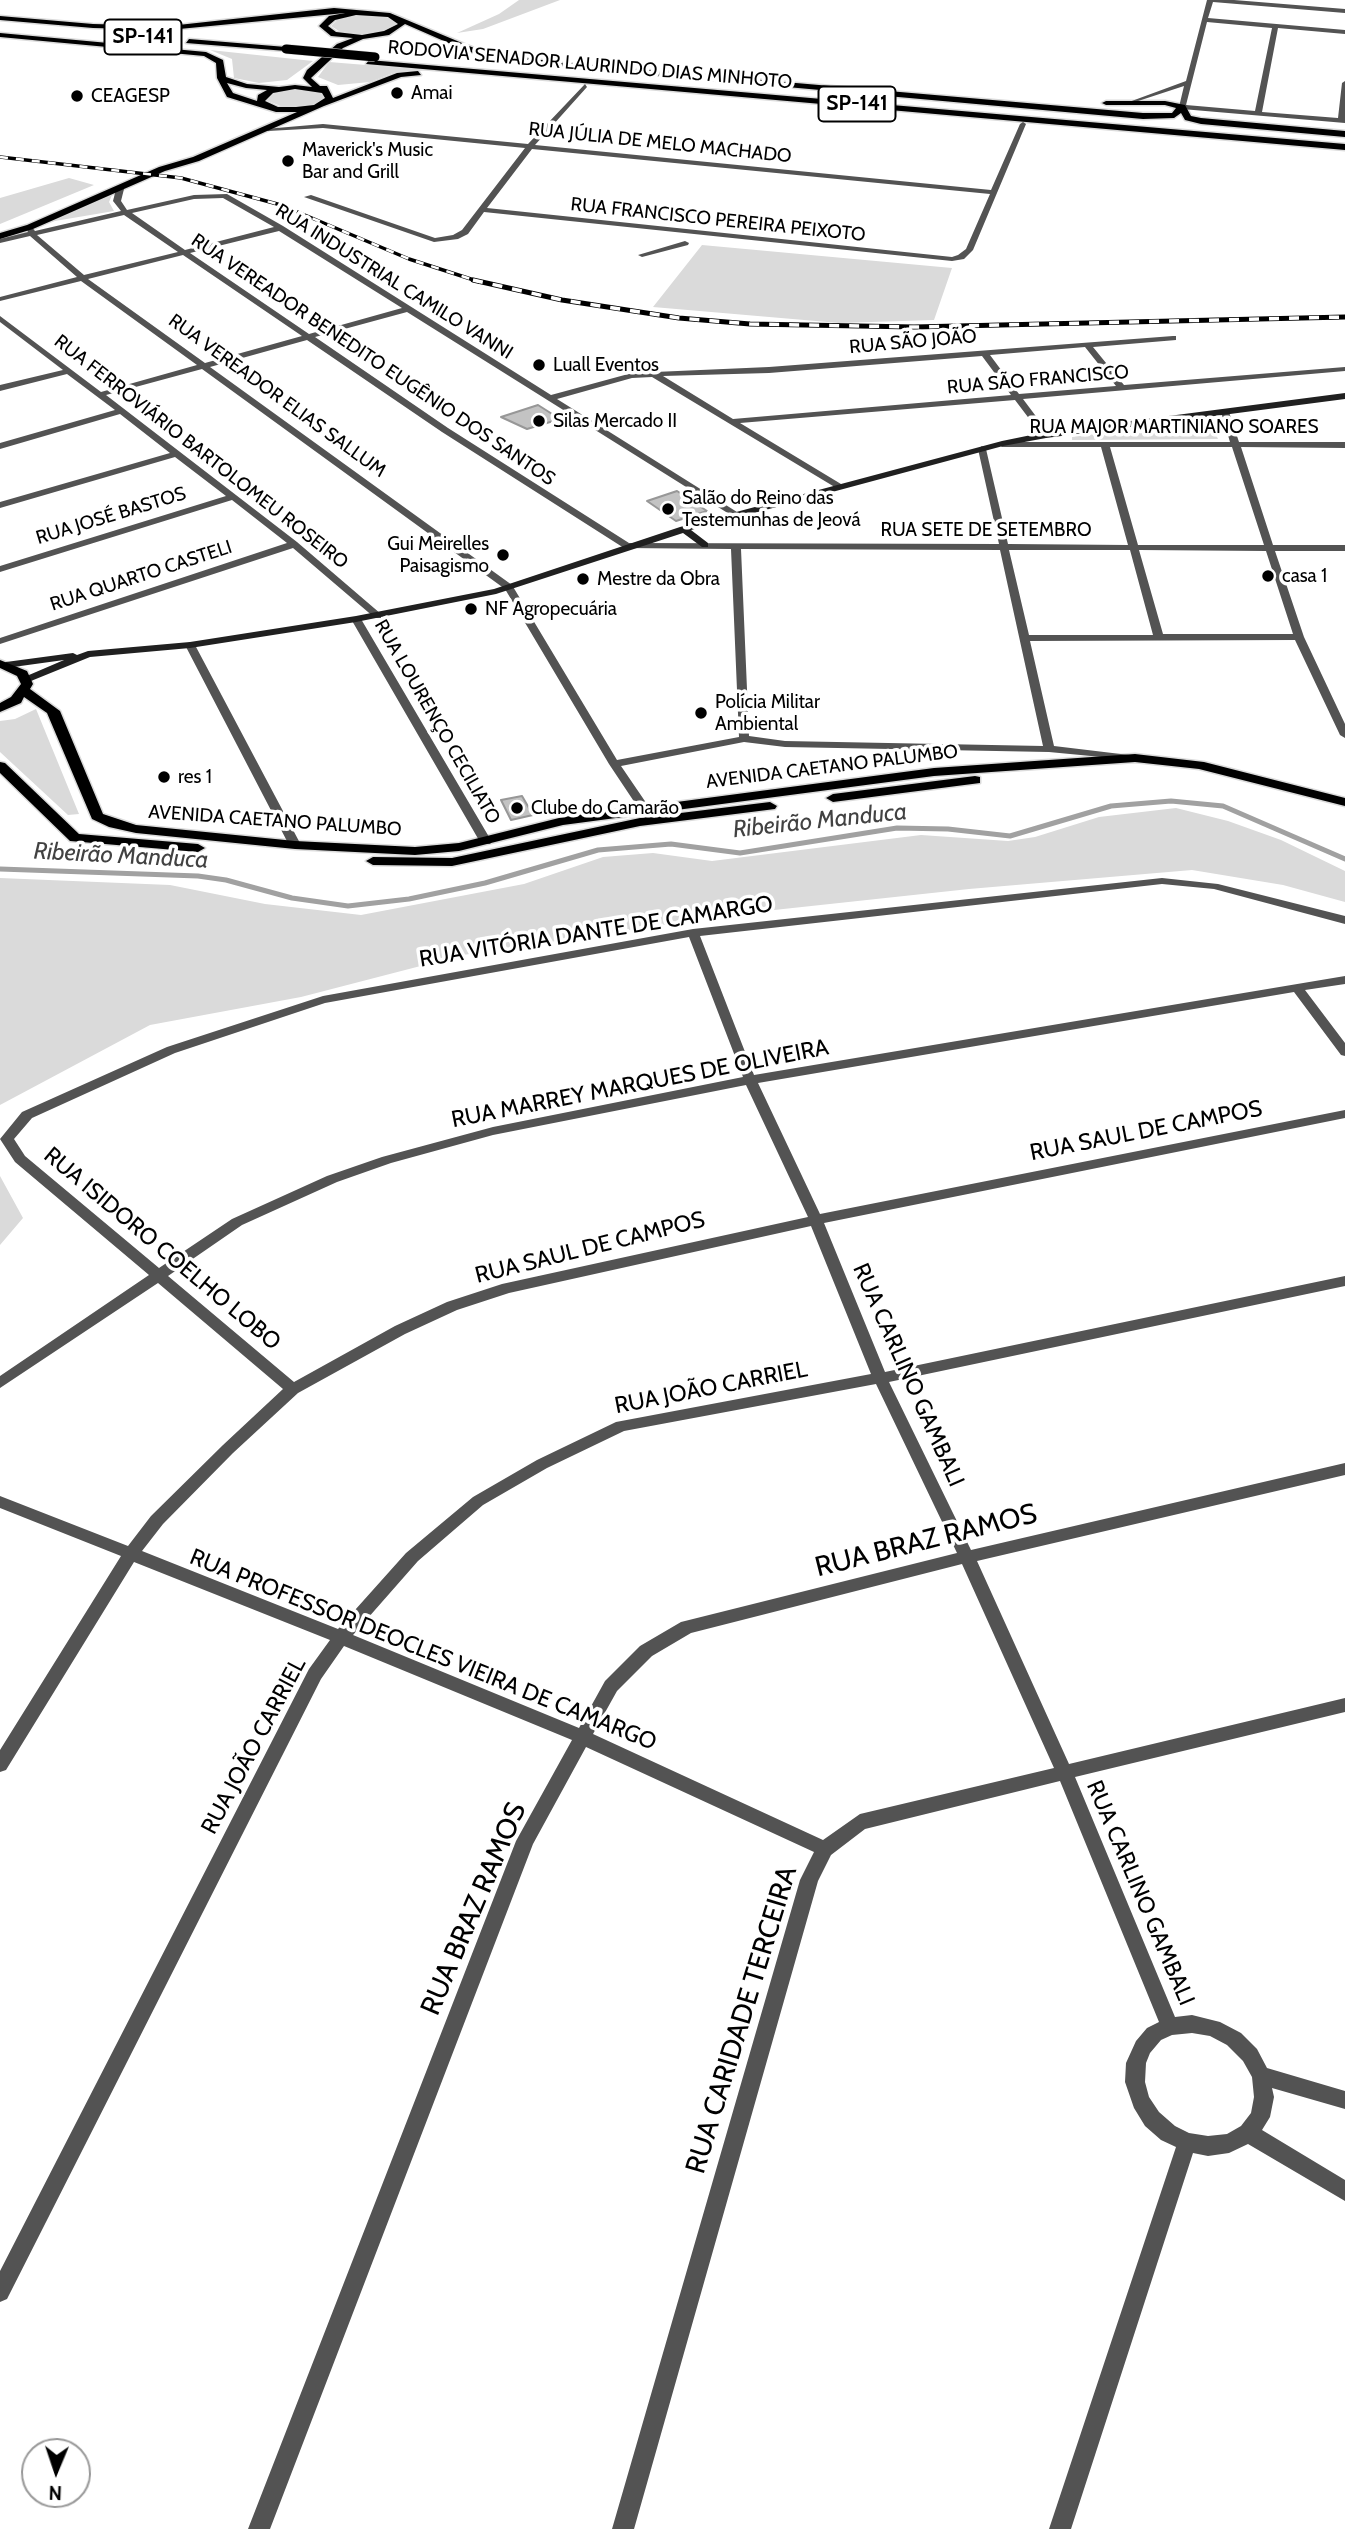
<!DOCTYPE html>
<meta charset="utf-8">
<style>
body{margin:0}
#map{position:relative;width:1345px;height:2529px;overflow:hidden;background:#fff;font-family:Cabin,sans-serif}
canvas{display:block}
.north{position:absolute;left:21px;top:2438px;width:70px;height:70px;box-sizing:border-box;background:#fff;border:2px solid #999;border-radius:50%;rotate:182deg;font-size:19px;font-weight:700;line-height:28px;text-align:center;color:#000}
.north::after{content:'';display:block;margin:auto;width:24px;height:32px;background:#000;clip-path:polygon(50% 0,100% 100%,50% 72%,0 100%)}
</style>
<div id="map">
<canvas width="1345" height="2529"></canvas>
<div class="north">N</div>
</div>
<script>
const ctx = document.querySelector('canvas').getContext('2d');
ctx.lineJoin = 'round';
function fillPath(path, color) {
  ctx.fillStyle = color;
  ctx.fill(path, 'evenodd');
}
function shape(rows) {
  const path = new Path2D();
  for (const r of rows) {
    path.moveTo(r[0], r[1]);
    for (let i = 2; i < r.length; i += 2) path.lineTo(r[i], r[i + 1]);
  }
  return path;
}
function trace(path, color, width, dash) {
  ctx.strokeStyle = color;
  ctx.lineWidth = width;
  ctx.lineCap = dash ? 'butt' : 'round';
  ctx.setLineDash(dash || []);
  ctx.stroke(path);
}
function write(font, color, halo, rows, align = 'center') {
  ctx.font = font + ' Cabin,sans-serif';
  ctx.lineWidth = 7;
  ctx.setLineDash([]);
  ctx.textBaseline = 'middle';
  ctx.strokeStyle = halo;
  ctx.fillStyle = color;
  for (const [text, x, y, turn = 0] of rows) {
    ctx.save();
    ctx.translate(x, y);
    ctx.rotate((+turn || 0) * Math.PI / 180);
    ctx.textAlign = isNaN(turn) ? turn : align;
    if (halo) ctx.strokeText(text, 0, 0);
    ctx.fillText(text, 0, 0);
    ctx.restore();
  }
}
const green = shape([
 [519,0,560,0,483,29,457,33,499,14],
 [363,14,388,16,399,25,391,30,367,35,342,33,331,26,340,18],
 [210,50,313,61,287,80,259,83,234,78,232,59],
 [329,62,428,70,393,73,370,82,338,85,318,77],
 [294,88,322,93,325,98,310,106,286,108,265,100,273,92],
 [69,178,94,185,0,224,0,198],
 [112,195,109,202,114,211,49,222],
 [702,245,952,268,934,320,839,323,653,307],
 [1209,420,1218,439,1072,440,1072,437],
 [36,709,79,814,68,815,0,752,0,721,15,719],
 [1176,808,1228,821,1281,840,1345,871,1345,902,1283,885,1192,870,969,889,737,914,463,955,301,997,150,1025,0,1105,0,878,170,885,265,904,361,915,524,884,603,857,653,853,712,861,921,835,1008,841,1035,837,1099,817],
 [0,1176,23,1218,0,1245]
]);
const stream = shape([
 [0,869,198,876,226,880,292,898,348,906,409,899,485,883,598,850,671,844,740,853,897,828,948,829,1010,836,1111,806,1171,801,1223,806,1345,859]
]);
const building = shape([
 [538,405,560,419,527,429,501,417,538,405],
 [677,491,707,511,676,521,647,501,677,491],
 [522,796,533,815,511,820,501,800,522,796]
]);
const minor = shape([
 [1207,0,1234,0,1345,9,1345,13,1213,2,1208,18,1345,30,1345,34,1278,28,1262,112,1338,118,1342,83,1345,81,1345,123,1182,109,1179,107,1184,86,1129,104,1129,102,1186,81,1207,0],
 [1207,22,1272,28,1255,111,1186,105,1207,22],
 [585,84,587,87,535,145,991,190,1020,124,1023,122,1026,124,973,250,964,259,952,261,484,212,468,234,458,239,434,242,304,197,311,195,435,238,453,235,462,230,525,148,323,128,268,131,265,129,323,124,528,144,585,84],
 [532,149,990,194,966,249,958,255,952,257,487,208,532,149],
 [120,187,124,189,121,201,127,210,194,195,227,194,283,226,551,395,632,373,769,367,1173,336,1176,336,1176,340,1093,347,1124,385,1345,367,1345,371,1023,399,1050,435,1046,438,1043,437,1015,400,740,423,841,484,843,486,838,489,652,377,632,378,557,399,737,512,739,514,734,517,407,312,315,337,448,428,629,543,999,544,978,449,982,446,986,449,1008,544,1128,545,1101,447,1002,447,998,444,999,442,1230,442,1221,412,1225,409,1229,412,1239,442,1345,442,1345,448,1241,447,1273,545,1345,545,1345,551,1275,551,1304,637,1345,724,1345,738,1340,735,1295,640,1030,641,1054,746,1129,755,1134,758,1133,760,1049,752,785,747,744,742,621,766,651,810,645,813,641,812,609,764,505,589,202,369,106,395,297,542,381,614,381,618,375,618,293,548,0,644,0,638,287,543,232,500,0,572,0,566,226,496,175,457,0,508,0,502,170,453,120,414,0,449,0,443,115,410,67,374,0,391,0,385,63,370,0,322,0,316,101,392,197,365,81,281,0,301,0,297,77,277,30,236,0,243,0,239,28,232,26,227,30,225,35,231,121,211,113,201,116,189,120,187],
 [223,198,274,227,185,250,132,213,194,199,223,198],
 [124,215,178,252,84,275,37,235,124,215],
 [279,231,402,308,309,334,190,253,279,231],
 [183,255,302,336,205,363,88,279,183,255],
 [307,340,442,432,624,548,731,549,739,737,617,760,512,585,210,367,307,340],
 [1085,347,1116,386,1019,394,990,355,1085,347],
 [982,356,1011,395,733,419,663,376,769,373,982,356],
 [1110,447,1232,447,1264,545,1138,545,1110,447],
 [741,549,1000,550,1043,746,785,741,749,736,741,549],
 [1009,550,1130,550,1153,635,1029,635,1009,550],
 [1139,550,1266,551,1293,634,1163,634,1139,550],
 [685,241,689,243,688,245,642,257,638,255,685,241],
 [352,617,361,619,492,842,490,844,482,844,480,842,351,619,352,617],
 [190,642,195,645,301,845,299,847,295,848,289,845,185,645,190,642],
 [1162,878,1218,884,1345,916,1345,924,1214,889,1162,884,700,936,754,1075,1345,976,1345,984,1305,990,1345,1043,1345,1056,1341,1055,1294,992,758,1083,820,1214,1345,1110,1345,1118,824,1223,885,1372,1345,1276,1345,1286,889,1382,971,1550,1345,1463,1345,1475,977,1561,1069,1764,1345,1698,1345,1712,1075,1777,1175,2017,1192,2015,1220,2022,1241,2033,1257,2049,1267,2068,1345,2091,1345,2109,1272,2088,1274,2097,1270,2117,1262,2130,1345,2180,1345,2201,1248,2144,1229,2153,1208,2156,1193,2153,1071,2529,1049,2529,1176,2147,1161,2140,1145,2126,1134,2108,1125,2082,1126,2063,1136,2041,1147,2028,1159,2022,1060,1781,865,1829,831,1855,818,1881,634,2529,612,2529,800,1880,814,1852,586,1747,533,1844,270,2529,248,2529,516,1841,572,1740,344,1646,321,1679,7,2299,0,2302,0,2271,309,1669,330,1640,134,1562,6,1770,0,1772,0,1750,121,1556,0,1508,0,1496,128,1546,151,1516,223,1445,283,1389,158,1283,0,1388,0,1376,149,1275,15,1162,0,1139,22,1112,167,1047,323,996,693,929,1162,878],
 [689,937,743,1077,493,1127,382,1157,327,1176,232,1219,159,1268,25,1156,14,1139,32,1118,175,1053,325,1003,689,937],
 [746,1085,808,1217,502,1284,447,1302,395,1326,294,1382,168,1276,242,1225,337,1182,391,1163,493,1135,746,1085],
 [811,1226,871,1374,616,1422,537,1460,473,1497,406,1553,338,1629,142,1551,163,1524,233,1453,298,1393,405,1334,457,1310,509,1293,811,1226],
 [876,1384,957,1553,681,1622,640,1646,605,1681,579,1728,353,1635,418,1561,483,1505,547,1468,624,1431,876,1384],
 [962,1564,1054,1768,860,1814,823,1840,593,1734,617,1691,652,1656,691,1633,962,1564],
 [1192,2033,1210,2036,1227,2045,1243,2061,1252,2077,1254,2097,1251,2113,1241,2126,1227,2134,1208,2136,1189,2133,1175,2126,1159,2112,1149,2097,1145,2082,1146,2063,1150,2053,1161,2040,1172,2035,1192,2033]
]);
const secondary = shape([
 [1345,393,1345,399,1046,438,1003,446,691,530,708,543,708,547,702,547,683,533,496,594,356,622,190,648,90,657,26,683,21,680,22,678,64,660,6,668,1,665,6,662,73,653,77,655,88,651,190,642,356,616,494,589,680,527,1002,441,1046,432,1345,393]
]);
const primary = shape([
 [334,8,390,13,474,48,553,62,1143,113,1172,113,1176,108,1165,105,1106,105,1102,103,1106,101,1165,101,1185,105,1191,116,1201,118,1345,131,1345,137,1201,124,1185,120,1181,113,1174,118,1143,119,553,66,469,52,405,24,389,35,363,39,343,48,311,78,320,86,327,86,333,98,397,73,418,71,421,75,401,77,324,106,199,161,165,171,33,229,0,239,0,233,27,225,159,167,193,157,297,112,276,112,227,97,217,78,216,63,204,56,0,37,0,33,206,52,223,60,226,77,247,84,279,87,295,85,312,87,303,78,307,70,337,44,353,38,331,36,319,26,329,16,345,13,169,30,93,28,0,20,0,16,93,24,169,26,334,8],
 [356,15,388,17,398,24,384,31,362,35,336,32,328,26,335,20,356,15],
 [227,83,246,88,267,90,258,95,257,101,233,93,227,83],
 [295,89,322,93,325,98,314,105,296,107,278,107,265,101,273,93,295,89],
 [189,39,286,47,290,49,286,51,186,43,189,39],
 [369,60,1345,144,1345,150,366,64,369,60],
 [0,660,27,671,33,684,30,689,60,711,103,814,136,825,295,841,415,847,459,843,563,817,934,768,1135,754,1204,762,1345,798,1345,806,1199,769,1135,762,934,776,563,825,459,851,415,855,295,849,136,833,109,827,92,819,47,713,24,697,21,703,0,712,0,703,11,697,21,684,17,676,0,668,0,660],
 [0,762,5,763,79,834,198,844,205,848,198,852,70,841,0,773,0,762],
 [975,776,980,777,980,783,833,802,826,798,833,794,975,776],
 [770,802,777,806,775,809,640,826,452,866,373,865,366,861,373,857,452,858,640,818,770,802]
]);
const railFar1 = shape([
 [0,157,181,178,281,205,409,259,480,282]
]);
const rail = shape([
 [473,280,562,300,679,318,750,324,914,327,1345,317]
]);
const primaryBridge = shape([
 [286,49,375,57]
]);
const markers = [
 [397,93,7,"#000"],
 [77,96,7,"#000"],
 [288,161,7,"#000"],
 [539,365,7,"#000"],
 [539,421,7,"#000"],
 [668,509,7,"#000"],
 [503,555,7,"#000"],
 [1268,576,7,"#000"],
 [583,579,7,"#000"],
 [471,609,7,"#000"],
 [701,713,7,"#000"],
 [164,777,7,"#000"],
 [517,808,7,"#000"]
];
const farStreetnames = [
 ["RODOVIA SENADOR LAURINDO DIAS MINHOTO",590,65,5],
 ["RUA JÚLIA DE MELO MACHADO",660,143,6],
 ["RUA FRANCISCO PEREIRA PEIXOTO",718,220,6],
 ["RUA INDUSTRIAL CAMILO VANNI",394,282,32],
 ["RUA SÃO JOÃO",913,342,-5],
 ["RUA VEREADOR BENEDITO EUGÊNIO DOS SANTOS",373,360,34],
 ["RUA SÃO FRANCISCO",1038,380,-5],
 ["RUA VEREADOR ELIAS SALLUM",277,396,36],
 ["RUA MAJOR MARTINIANO SOARES",1174,427],
 ["RUA FERROVIÁRIO BARTOLOMEU ROSEIRO",201,452,38],
 ["RUA JOSÉ BASTOS",111,516,-17],
 ["RUA SETE DE SETEMBRO",986,530],
 ["RUA QUARTO CASTELI",141,576,-18],
 ["RUA LOURENÇO CECILIATO",437,722,60],
 ["AVENIDA CAETANO PALUMBO",832,767,-7],
 ["AVENIDA CAETANO PALUMBO",275,821,4]
];
const farPoinames = [
 ["Amai",411,93],
 ["CEAGESP",91,96],
 ["Maverick's Music",302,150],
 ["Bar and Grill",302,172],
 ["Luall Eventos",553,365],
 ["Silas Mercado II",553,421],
 ["Salão do Reino das",682,498],
 ["Testemunhas de Jeová",682,520],
 ["Gui Meirelles",489,544,"right"],
 ["Paisagismo",489,566,"right"],
 ["casa 1",1282,576],
 ["Mestre da Obra",597,579],
 ["NF Agropecuária",485,609],
 ["Polícia Militar",715,702],
 ["Ambiental",715,724],
 ["res 1",178,777],
 ["Clube do Camarão",531,808]
];
const shields = [
 [143,37,77],
 [857,104,77]
];
const shieldNames = [
 ["SP-141",143,37],
 ["SP-141",857,104]
];
const streetNames = [
 ["RUA VITÓRIA DANTE DE CAMARGO",596,932,-9],
 ["RUA MARREY MARQUES DE OLIVEIRA",640,1084,-11],
 ["RUA SAUL DE CAMPOS",1146,1131,-11],
 ["RUA SAUL DE CAMPOS",590,1248,-14],
 ["RUA ISIDORO COELHO LOBO",162,1249,40],
 ["RUA CARLINO GAMBALI",908,1375,66],
 ["RUA JOÃO CARRIEL",711,1388,-11],
 ["RUA PROFESSOR DEOCLES VIEIRA DE CAMARGO",423,1650,22],
 ["RUA JOÃO CARRIEL",254,1746,-62],
 ["RUA CARLINO GAMBALI",1140,1893,67]
];
const waterNames = [
 ["Ribeirão Manduca",820,821,-6],
 ["Ribeirão Manduca",121,856,3]
];
const nearStreetnames = [
 ["RUA BRAZ RAMOS",926,1541,-14],
 ["RUA BRAZ RAMOS",474,1909,-67],
 ["RUA CARIDADE TERCEIRA",742,2020,-73]
];
fillPath(green, '#dadada');
trace(stream, '#a1a1a1', 5);
fillPath(building, '#c3c3c3');
trace(building, '#979797', 2);
trace(primary, '#dbdbdb', 3);
fillPath(minor, '#535353');
fillPath(secondary, '#202020');
fillPath(primary, '#000');
trace(railFar1, '#000', 3.5);
trace(rail, '#000', 5);
trace(railFar1, '#fff', 2.5, [8]);
trace(rail, '#fff', 3.5, [10]);
trace(primaryBridge, '#dbdbdb', 10, []);
trace(primaryBridge, '#000', 9);
for (const [x, y, r, color] of markers) {
  const dot = new Path2D();
  dot.arc(x, y, r, 0, 2 * Math.PI);
  ctx.fillStyle = color;
  ctx.fill(dot);
  trace(dot, '#fff', 2.5);
}
write('19px', '#000', '#fff', farStreetnames);
write('19px', '#000', '#fff', farPoinames, 'left');
for (const [x, y, w] of shields) {
  const box = new Path2D();
  box.roundRect(x - w / 2, y - 17.5, w, 35, 5);
  ctx.fillStyle = '#fff';
  ctx.fill(box);
  trace(box, '#000', 2);
}
write('bold 21px', '#000', null, shieldNames);
write('23px', '#000', '#fff', streetNames);
write('italic 24px', '#424242', '#fff', waterNames);
write('28px', '#000', '#fff', nearStreetnames);
</script>
